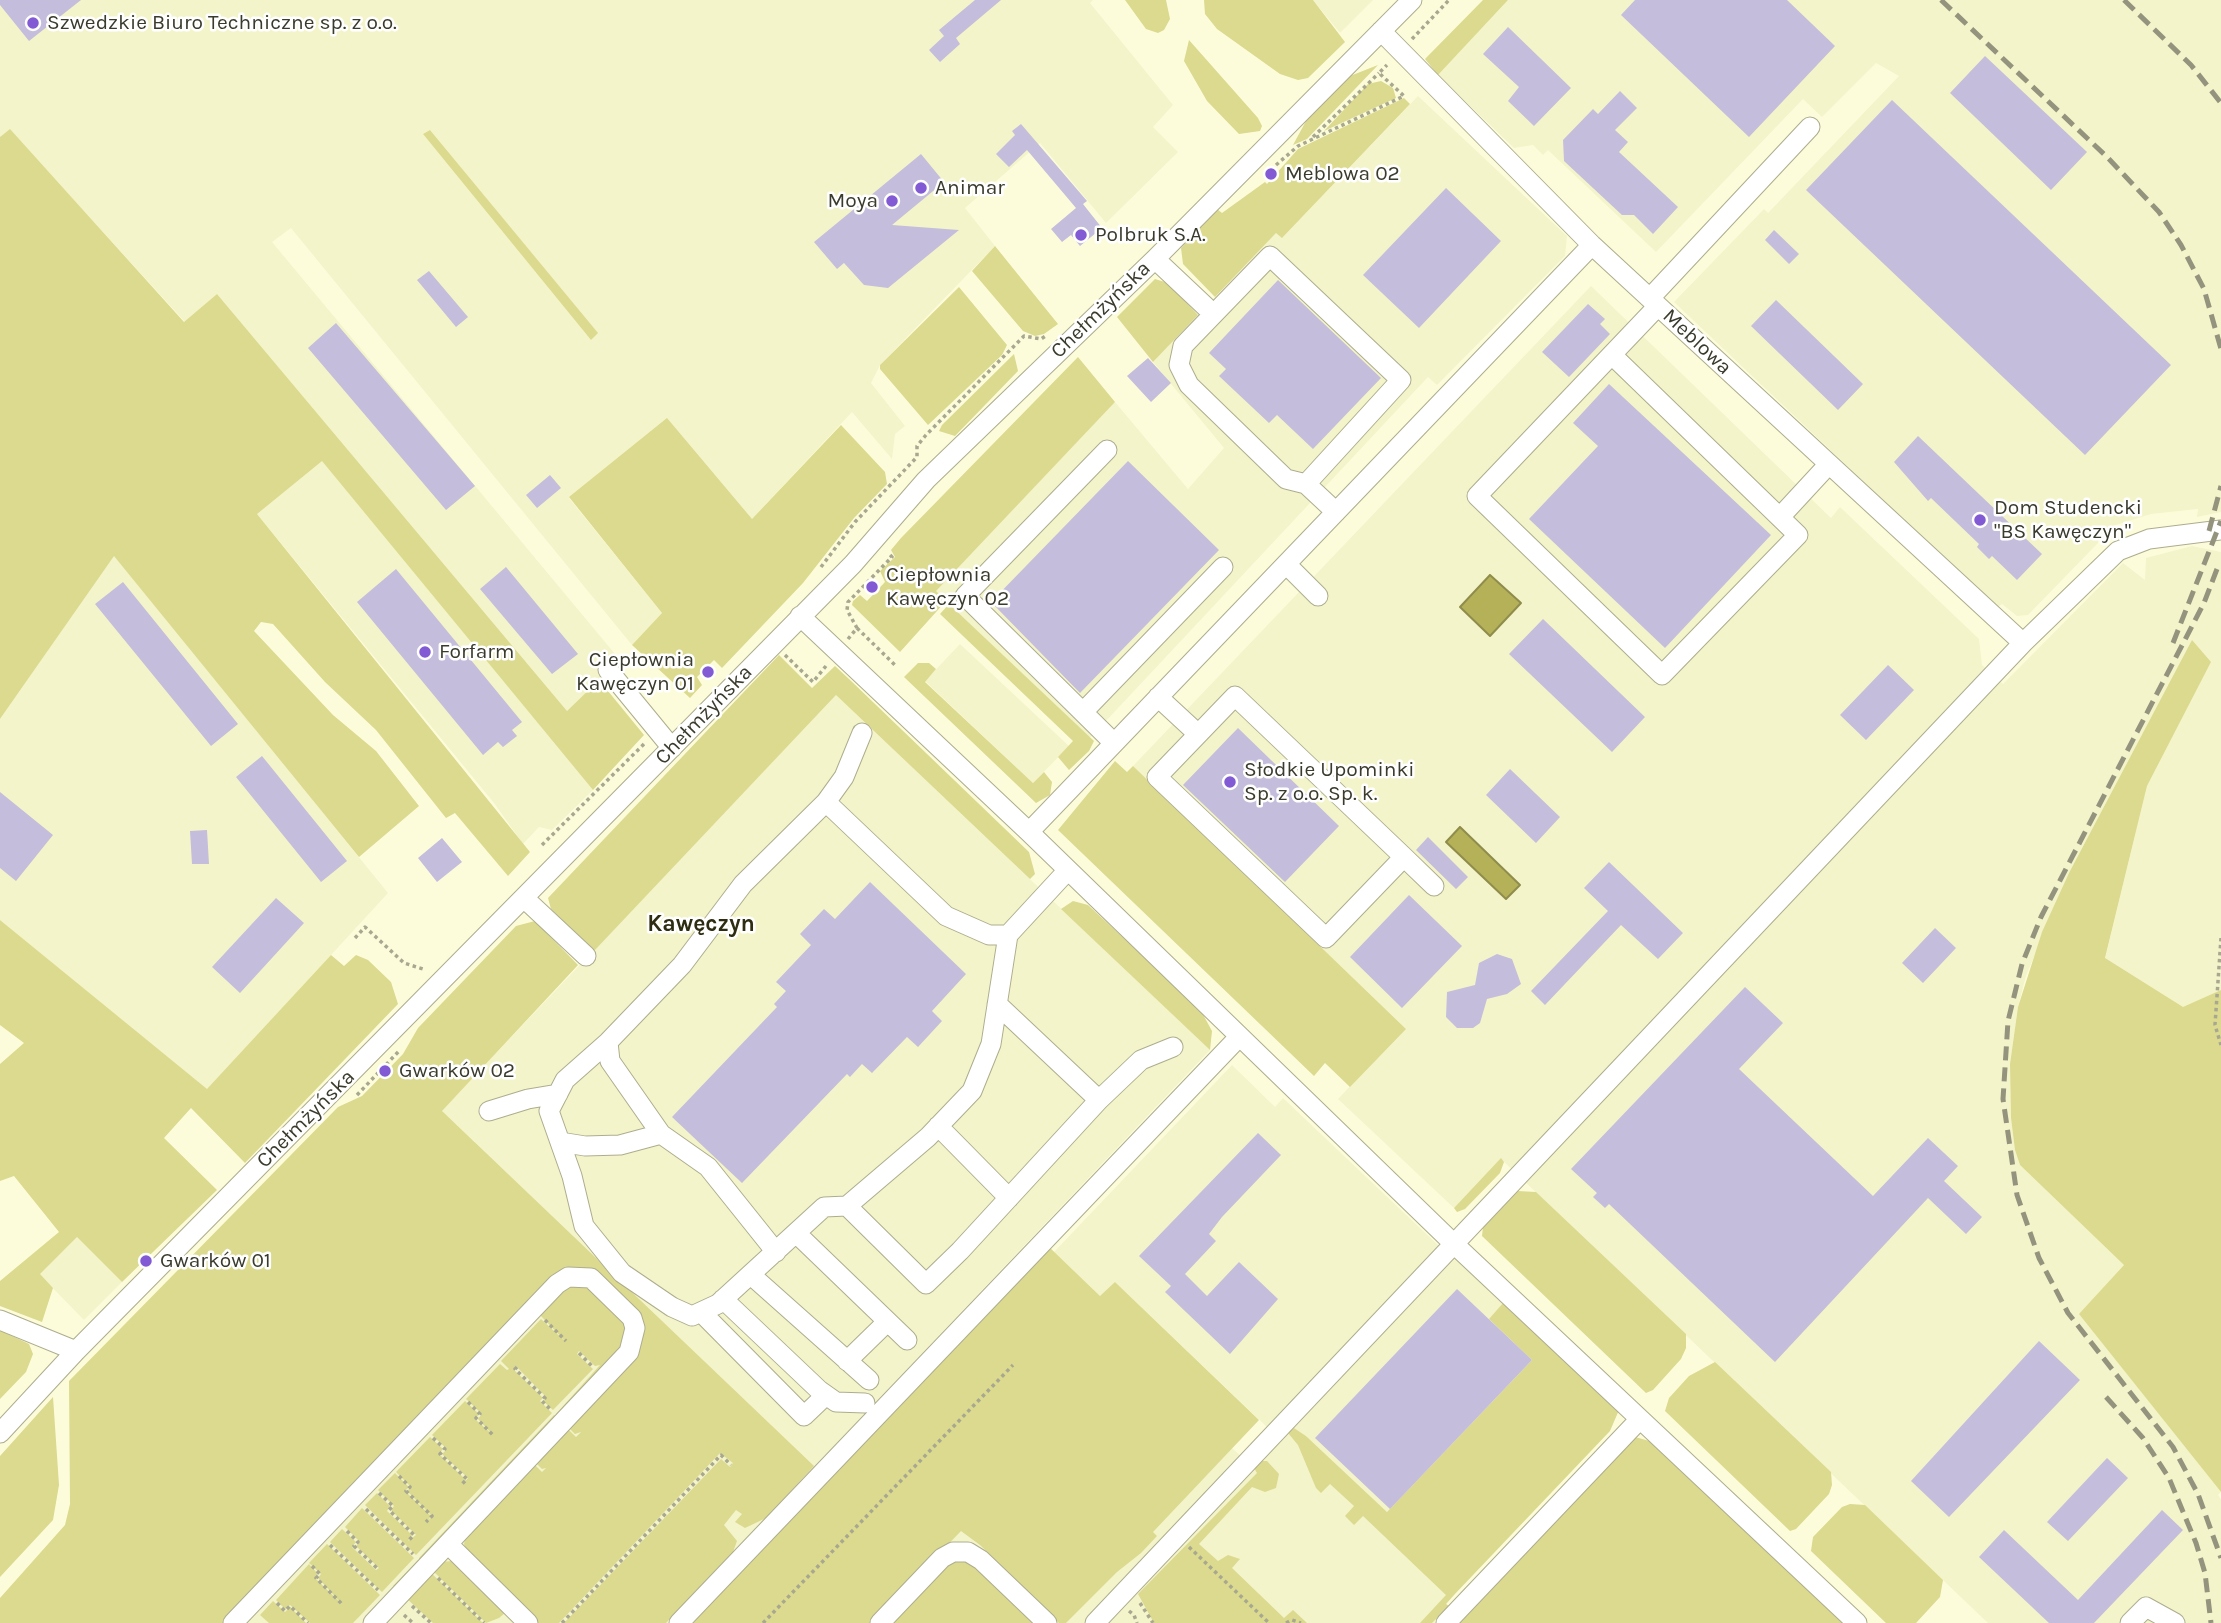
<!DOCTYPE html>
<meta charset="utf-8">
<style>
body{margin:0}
canvas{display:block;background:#fcfcdb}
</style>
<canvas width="2221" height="1623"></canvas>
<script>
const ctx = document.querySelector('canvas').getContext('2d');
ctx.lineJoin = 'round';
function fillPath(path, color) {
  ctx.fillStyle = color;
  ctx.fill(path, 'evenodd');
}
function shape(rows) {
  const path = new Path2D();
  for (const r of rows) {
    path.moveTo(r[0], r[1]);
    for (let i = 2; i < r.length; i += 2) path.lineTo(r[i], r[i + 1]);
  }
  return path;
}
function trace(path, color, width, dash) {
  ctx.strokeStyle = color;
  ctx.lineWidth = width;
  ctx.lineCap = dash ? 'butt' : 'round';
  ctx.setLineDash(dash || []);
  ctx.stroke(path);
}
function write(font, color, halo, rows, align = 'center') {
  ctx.font = font + ' Karla,sans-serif';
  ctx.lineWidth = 5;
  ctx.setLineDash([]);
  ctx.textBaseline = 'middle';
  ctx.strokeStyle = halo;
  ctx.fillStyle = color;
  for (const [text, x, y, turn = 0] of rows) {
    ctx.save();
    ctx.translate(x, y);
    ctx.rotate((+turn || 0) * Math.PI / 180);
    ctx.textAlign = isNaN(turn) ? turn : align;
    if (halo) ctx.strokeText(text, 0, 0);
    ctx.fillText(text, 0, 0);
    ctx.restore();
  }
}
const built = shape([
 [0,0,1093,0,1090,3,1173,105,1153,127,1178,152,1106,223,1040,143,965,208,995,246,880,365,871,383,905,426,895,434,892,459,852,412,752,519,569,498,662,613,632,645,291,228,272,242,620,660,567,711,217,294,185,322,10,130,0,137],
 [430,130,597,333,591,340,423,134],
 [1313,0,1373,0,1340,33],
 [1508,0,2221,0,2221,512,2197,517,2198,509,2151,514,2100,530,2098,543,2028,615,2017,616,2002,604,1997,608,1674,302,1764,209,1768,213,1899,76,1876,63,1822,117,1803,99,1656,252,1548,150,1543,155,1533,145,1514,148,1438,75],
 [1418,96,1567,236,1565,256,1437,385,1428,377,1090,738,935,591,1115,402,1188,489,1224,448,1153,362,1277,232,1283,237],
 [1591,286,1831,518,1840,507,1979,639,1982,665,2003,684,2123,563,2145,580,2146,558,2192,546,2221,552,2221,990,2183,1008,2105,959,2147,786,2211,662,2069,873,2026,976,2018,1007,2010,1064,2011,1118,2015,1150,2020,1165,2124,1265,2080,1314,2221,1492,2218,1495,2221,1499,2221,1623,1988,1623,1501,1159,1454,1208,1338,1099,1405,1028,1133,766],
 [242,363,593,790,552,830,539,827,523,844,494,803,193,436],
 [114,555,388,893,207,1090,0,920,0,719],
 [960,644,1069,746,1033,783,925,681],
 [836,695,1210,1050,815,1466,832,1482,1169,1512,1232,1448,1254,1468,1288,1433,1454,1595,1446,1604,1466,1623,18,1623,475,1142,441,1111],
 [1232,1065,1275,1107,1283,1098,1440,1247,1268,1428,1115,1282,1101,1297,1054,1252],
 [77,1237,122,1282,84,1320,39,1274],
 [1455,1257,1504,1302,1532,1360,1387,1512,1306,1436,1294,1428]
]);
const green = shape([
 [1125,0,1166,0,1170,19,1164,30,1158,33,1146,29],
 [1204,0,1313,0,1345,42,1308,78,1298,80,1280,74,1217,29,1205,14],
 [1483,0,1508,0,1438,75,1425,59],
 [1189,40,1258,118,1262,126,1260,131,1239,134,1207,101,1184,61],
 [1378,65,1307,139,1293,145,1306,121,1350,76],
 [1381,81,1393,88,1396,98,1324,131,1368,84],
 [1404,98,1410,104,1282,238,1276,233,1215,297,1183,264,1181,248,1217,209,1222,213,1265,182,1267,184,1298,149],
 [10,129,184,322,217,294,567,711,599,680,644,735,593,790,322,461,257,514,530,852,508,876,455,813,446,818,376,730,325,682,273,624,261,622,254,631,333,715,376,751,419,806,359,857,114,556,0,719,0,137],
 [430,130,598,333,591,340,423,134],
 [995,246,1058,324,1044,334,1035,336,1023,331,972,271],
 [1155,279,1168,283,1198,315,1153,362,1117,317],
 [959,287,1007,345,1002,355,928,425,880,369,880,365],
 [1014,354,1018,371,955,436,939,431,942,425],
 [1078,357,1115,402,936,591,946,601,900,652,852,605,853,601,860,595,867,601,885,582,880,571,895,557,891,550,901,538],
 [667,418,752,519,841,425,885,472,887,484,854,518,803,583,722,668,714,660,697,677,702,685,690,698,632,645,662,613,569,497],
 [949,604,1094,741,1089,751,1069,770,1058,757,1073,741,940,614],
 [2192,640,2211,662,2147,786,2105,958,2183,1007,2221,990,2221,1492,2079,1314,2124,1265,2020,1165,2015,1150,2011,1118,2010,1064,2018,1007,2042,932,2069,873],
 [779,655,812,688,835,666,849,679,1029,852,1035,874,1030,879,836,695,594,951,551,909,548,898],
 [918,663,929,663,936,669,925,682,1033,783,1044,772,1052,782,1050,795,1036,803,904,677],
 [1115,761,1127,772,1133,766,1406,1029,1350,1087,1325,1063,1314,1076,1058,830],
 [1073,901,1088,905,1200,1009,1212,1031,1210,1050,1061,909],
 [0,920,207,1089,331,955,344,966,356,955,368,960,391,982,398,1004,245,1163,191,1108,164,1138,217,1190,122,1282,77,1237,40,1274,53,1288,42,1322,0,1306,0,1281,59,1232,14,1176,0,1181,0,1064,24,1043,0,1025],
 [535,921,578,965,442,1111,814,1466,766,1518,745,1528,735,1522,742,1514,736,1510,724,1525,737,1541,733,1552,666,1623,564,1623,721,1459,730,1467,733,1463,720,1453,559,1623,536,1623,468,1559,464,1544,466,1535,531,1461,542,1472,546,1468,542,1469,533,1460,565,1426,576,1437,581,1432,575,1434,566,1425,639,1328,580,1271,225,1623,0,1623,0,1598,65,1525,70,1504,69,1381,338,1107,362,1096,403,1054,418,1028,516,926],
 [1501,1158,1504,1162,1500,1173,1465,1209,1457,1212,1454,1208],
 [1518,1191,1536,1192,1686,1334,1686,1348,1681,1359,1653,1390,1646,1393,1482,1236,1483,1227],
 [1047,1245,1100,1296,1115,1282,1259,1420,1153,1532,1157,1536,1141,1553,1117,1572,1066,1623,1059,1623,980,1545,961,1531,872,1623,690,1623],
 [583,1280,627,1314,631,1339,397,1590,393,1586,418,1560,420,1562,419,1558,554,1415,557,1417,556,1414,600,1365,595,1366,579,1351,577,1354,593,1369,553,1410,543,1401,546,1397,516,1366,513,1369,543,1398,540,1401,552,1413,416,1555,365,1505,377,1493,390,1506,387,1511,412,1535,408,1541,416,1535,391,1510,394,1506,378,1490,395,1473,409,1487,405,1491,431,1516,427,1522,432,1516,407,1491,411,1487,396,1472,430,1437,443,1449,439,1454,466,1480,462,1485,468,1478,442,1454,447,1449,432,1435,465,1401,479,1414,475,1419,493,1435,478,1419,482,1414,466,1399,500,1364,507,1370,509,1369,501,1361,541,1319,566,1342,540,1315,499,1359,495,1356,563,1283],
 [1504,1302,1619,1410,1610,1431,1454,1595,1446,1604,1449,1606,1432,1623,1420,1623,1446,1595,1363,1516,1354,1525,1345,1516,1354,1506,1330,1484,1321,1493,1316,1488,1298,1445,1288,1433,1294,1428,1306,1436,1387,1512,1532,1360,1489,1319],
 [0,1330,29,1344,33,1354,26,1372,0,1399],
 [1715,1362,1831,1472,1832,1485,1829,1494,1796,1529,1790,1531,1665,1411,1669,1398,1689,1376],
 [53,1397,59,1485,53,1520,0,1577,0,1456],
 [1635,1437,1653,1442,1843,1623,1455,1623],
 [1261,1461,1267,1461,1279,1474,1276,1488,1265,1492,1252,1487,1199,1544,1218,1561,1228,1555,1240,1559,1232,1568,1284,1618,1293,1610,1307,1623,1154,1623,1138,1594,1257,1473,1254,1468],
 [1850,1504,1865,1505,1943,1580,1940,1597,1916,1623,1886,1623,1811,1551,1813,1537,1842,1507],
 [362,1508,414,1558,382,1592,330,1542,342,1529,356,1542,352,1547,376,1570,379,1568,356,1546,360,1542,345,1527],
 [327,1544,380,1595,353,1623,310,1623,290,1605,285,1609,276,1600,309,1564,318,1574,315,1578,342,1604,318,1578,321,1574,309,1563],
 [955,1559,967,1559,1040,1623,888,1623,944,1566],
 [453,1561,506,1612,499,1618,486,1623,430,1568,439,1562],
 [428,1570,483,1623,433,1623,404,1596],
 [273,1601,285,1612,290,1607,306,1623,269,1623,260,1615]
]);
const water = shape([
 [1490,575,1521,603,1490,636,1460,607,1490,575],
 [1460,827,1520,885,1506,899,1446,842,1460,827]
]);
const building = shape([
 [0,0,81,0,29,41,0,5],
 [975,0,1001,0,956,38,960,44,940,62,929,50,944,36,939,30],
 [1635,0,1787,0,1835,46,1749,137,1621,15],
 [1508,27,1571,88,1534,126,1508,101,1519,87,1483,54],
 [1985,56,2087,152,2051,190,1950,93],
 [1620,91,1637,108,1615,130,1628,142,1619,152,1678,207,1653,234,1634,215,1622,215,1564,161,1563,140,1593,109,1598,114],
 [1892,100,2171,365,2085,455,1806,190],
 [1021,124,1087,201,1083,204,1102,228,1080,246,1071,235,1062,242,1051,229,1076,208,1027,150,1009,167,996,154,1015,135,1012,131],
 [921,154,944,182,892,225,959,230,888,288,864,285,844,263,837,269,814,242],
 [1446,188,1501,241,1419,328,1363,275],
 [1774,230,1799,254,1789,264,1765,240],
 [429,271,468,317,456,327,417,280],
 [1278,280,1381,378,1313,449,1277,415,1269,423,1219,376,1226,369,1209,353],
 [1776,300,1863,384,1838,410,1751,326],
 [1588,304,1605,319,1600,324,1610,334,1569,377,1542,352],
 [336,323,475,486,446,510,308,348],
 [1148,358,1171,383,1151,402,1127,376],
 [1609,384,1771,535,1665,648,1529,519,1598,446,1573,423],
 [1918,436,2042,554,2017,580,1992,556,1989,559,1977,547,1979,544,1931,498,1928,501,1894,462],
 [1128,461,1219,550,1080,693,991,602],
 [550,475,561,488,537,508,526,495],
 [506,567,578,654,552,674,480,589],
 [396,569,522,722,512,730,517,736,503,747,498,742,483,755,357,602],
 [123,582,238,724,211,746,95,604],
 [1543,619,1645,717,1612,752,1509,654],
 [1888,665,1914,690,1866,740,1840,715],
 [1238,728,1339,826,1285,882,1183,785],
 [262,756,347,861,321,882,236,777],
 [1510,769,1560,817,1536,843,1486,795],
 [0,792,53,835,16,881,0,868],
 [207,830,209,864,192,864,190,831],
 [1428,837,1468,877,1456,889,1416,850],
 [442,838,462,862,437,882,418,858],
 [1609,862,1683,933,1658,959,1621,925,1545,1005,1531,991,1608,911,1584,888],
 [870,882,966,974,932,1011,942,1021,918,1047,907,1037,872,1073,862,1064,850,1077,847,1074,742,1183,672,1117,777,1007,774,1004,786,991,776,982,811,945,800,934,824,909,835,919],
 [1409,895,1462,946,1402,1008,1350,957],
 [276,898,304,923,240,993,212,967],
 [1935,928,1956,948,1923,983,1902,963],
 [1497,954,1512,959,1521,984,1507,994,1487,999,1480,1023,1473,1028,1457,1028,1446,1017,1447,992,1475,985,1479,963],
 [1745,987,1783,1023,1739,1069,1873,1196,1928,1138,1958,1166,1944,1181,1982,1217,1966,1234,1928,1198,1775,1362,1609,1204,1605,1208,1593,1197,1597,1193,1571,1169],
 [1258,1133,1281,1155,1222,1217,1209,1234,1216,1241,1185,1274,1207,1296,1239,1262,1278,1299,1230,1354,1165,1292,1171,1286,1139,1256],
 [1457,1289,1532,1360,1390,1509,1315,1438],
 [2039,1341,2080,1380,1949,1517,1911,1481],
 [2107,1458,2128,1478,2068,1541,2047,1522],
 [2162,1510,2183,1530,2094,1623,2049,1623,1979,1557,2004,1530,2078,1600]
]);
const path = shape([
 [1412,39,1449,0],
 [1313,137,1379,73],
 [1276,165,1298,146,1404,96,1379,73,1387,65],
 [821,567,855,522,917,457,917,446,926,435,1024,336,1041,339,1047,335],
 [857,628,897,667],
 [848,639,857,628,847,610,848,602,892,557,888,553],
 [785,655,813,682,826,666],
 [542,845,645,743],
 [355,938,365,927,404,963,426,970],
 [2221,938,2215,1025,2221,1045],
 [357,1095,400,1050],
 [545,1320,566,1341],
 [579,1353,592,1366],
 [517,1367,515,1369,545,1398,542,1401,550,1409],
 [468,1402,480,1414,476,1418,493,1435],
 [433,1438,445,1449,440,1454,467,1479,461,1485],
 [399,1476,410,1487,406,1491,432,1516,426,1522],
 [379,1493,393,1506,389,1510,414,1535,408,1541],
 [366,1509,413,1554],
 [347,1531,358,1542,354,1546,378,1569],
 [330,1545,378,1590],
 [1189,1547,1269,1623],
 [312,1566,320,1574,316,1578,342,1604],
 [438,1578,484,1623],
 [277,1603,285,1611,290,1606,308,1623],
 [1140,1603,1153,1623],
 [412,1606,431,1623],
 [1129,1611,1134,1615,1137,1623],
 [404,1615,413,1623],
 [562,1623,721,1455,731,1465],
 [763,1623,1013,1365],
 [1286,1623,1292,1620,1301,1623]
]);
const minor = shape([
 [1381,31,1592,245,2023,643],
 [1155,259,1206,307],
 [1650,298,1810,127],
 [1612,355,1798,535,1662,675,1477,496,1658,306],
 [1107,450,965,596,1114,743],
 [1306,484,1286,479,1189,385,1179,365,1183,346,1270,256,1401,380,1306,484,1336,512],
 [1780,517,1829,464],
 [1286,564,1318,596],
 [800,616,1029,832,1453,1243,1857,1623],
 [608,670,672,748],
 [1158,697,1198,734],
 [1083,712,1223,567],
 [826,802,844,777,862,733],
 [1029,832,1592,245],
 [1404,857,1326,938,1157,777,1235,696,1404,857,1434,886],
 [524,898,586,956],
 [1008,935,989,935,946,916,826,802,743,884,682,965,608,1042,565,1080,549,1111,572,1176,584,1226,622,1273,672,1307,692,1316,718,1304,824,1207,847,1206,928,1137,972,1091,991,1044,1008,935,1068,870],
 [997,1004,1099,1100],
 [608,1042,610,1061,661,1134,708,1167,776,1252],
 [489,1111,528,1099,558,1094],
 [938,1126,1009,1198],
 [560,1142,585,1146,620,1145,661,1134],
 [847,1206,926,1284,960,1251,1099,1100,1141,1060,1173,1047],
 [796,1233,907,1340],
 [751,1275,869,1380],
 [723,1299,819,1390,836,1402,865,1403],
 [701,1312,804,1416,826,1395],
 [0,1320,76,1351],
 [847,1361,886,1323],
 [0,1433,76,1351,853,564,926,480,1155,259,1412,0],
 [448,1544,528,1623],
 [233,1623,557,1284,568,1277,591,1278,632,1318,635,1328,629,1352,373,1623],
 [679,1623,1239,1037],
 [880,1623,942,1558,953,1552,968,1552,981,1560,1047,1623],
 [1095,1623,2023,643,2118,551,2149,539,2221,530],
 [1446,1623,1640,1419],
 [2130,1623,2146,1607,2175,1623]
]);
const rail = shape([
 [1941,0,2107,157,2159,212,2181,245,2204,289,2221,349],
 [2124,0,2191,65,2221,103],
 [2209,531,2221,486],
 [2217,569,2204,603,2041,917,2022,964,2008,1021,2003,1099,2017,1195,2039,1258,2068,1313,2173,1447,2198,1494,2221,1558],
 [2173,643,2221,521],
 [2106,1397,2143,1438,2169,1478,2196,1543,2205,1573,2211,1623]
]);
const markers = [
 [33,23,7,"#815ad4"],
 [1271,174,7,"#815ad4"],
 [921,188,7,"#815ad4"],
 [892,201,7,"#815ad4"],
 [1081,235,7,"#815ad4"],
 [1980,520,7,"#815ad4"],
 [872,587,7,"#815ad4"],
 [425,652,7,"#815ad4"],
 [708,672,7,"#815ad4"],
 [1230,782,7,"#815ad4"],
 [385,1071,7,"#815ad4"],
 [146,1261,7,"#815ad4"]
];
const poiNames = [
 ["Szwedzkie Biuro Techniczne sp. z o.o.",47,23],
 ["Meblowa 02",1285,174],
 ["Animar",935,188],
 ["Moya",878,201,"right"],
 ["Polbruk S.A.",1095,235],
 ["Dom Studencki",1994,508],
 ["\"BS Kawęczyn\"",1994,532],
 ["Ciepłownia",886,575],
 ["Kawęczyn 02",886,599],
 ["Forfarm",439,652],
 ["Ciepłownia",694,660,"right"],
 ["Kawęczyn 01",694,684,"right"],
 ["Słodkie Upominki",1244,770],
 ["Sp. z o.o. Sp. k.",1244,794],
 ["Gwarków 02",399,1071],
 ["Gwarków 01",160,1261]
];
const streetNames = [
 ["Chełmżyńska",1101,310,-44],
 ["Meblowa",1697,342,43],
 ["Chełmżyńska",704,715,-46],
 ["Chełmżyńska",306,1119,-45]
];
const neighbourhoodNames = [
 ["Kawęczyn",701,924]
];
fillPath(built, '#f4f4cb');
fillPath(green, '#dbda8f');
fillPath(water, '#b4b158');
trace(water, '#8f8d4b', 2);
fillPath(building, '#c4bddc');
trace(minor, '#adad8e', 21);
trace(path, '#a8a890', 3.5, [3.5, 3.5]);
trace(minor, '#fff', 19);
trace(rail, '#94947e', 5, [14, 7]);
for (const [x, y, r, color] of markers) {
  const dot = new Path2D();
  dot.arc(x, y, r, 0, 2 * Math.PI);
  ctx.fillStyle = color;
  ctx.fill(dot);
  trace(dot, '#fff', 2.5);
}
write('21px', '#3a3a2d', '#fff', poiNames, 'left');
write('21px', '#3a3a2d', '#fff', streetNames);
write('bold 23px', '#2e2d12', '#fff', neighbourhoodNames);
</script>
